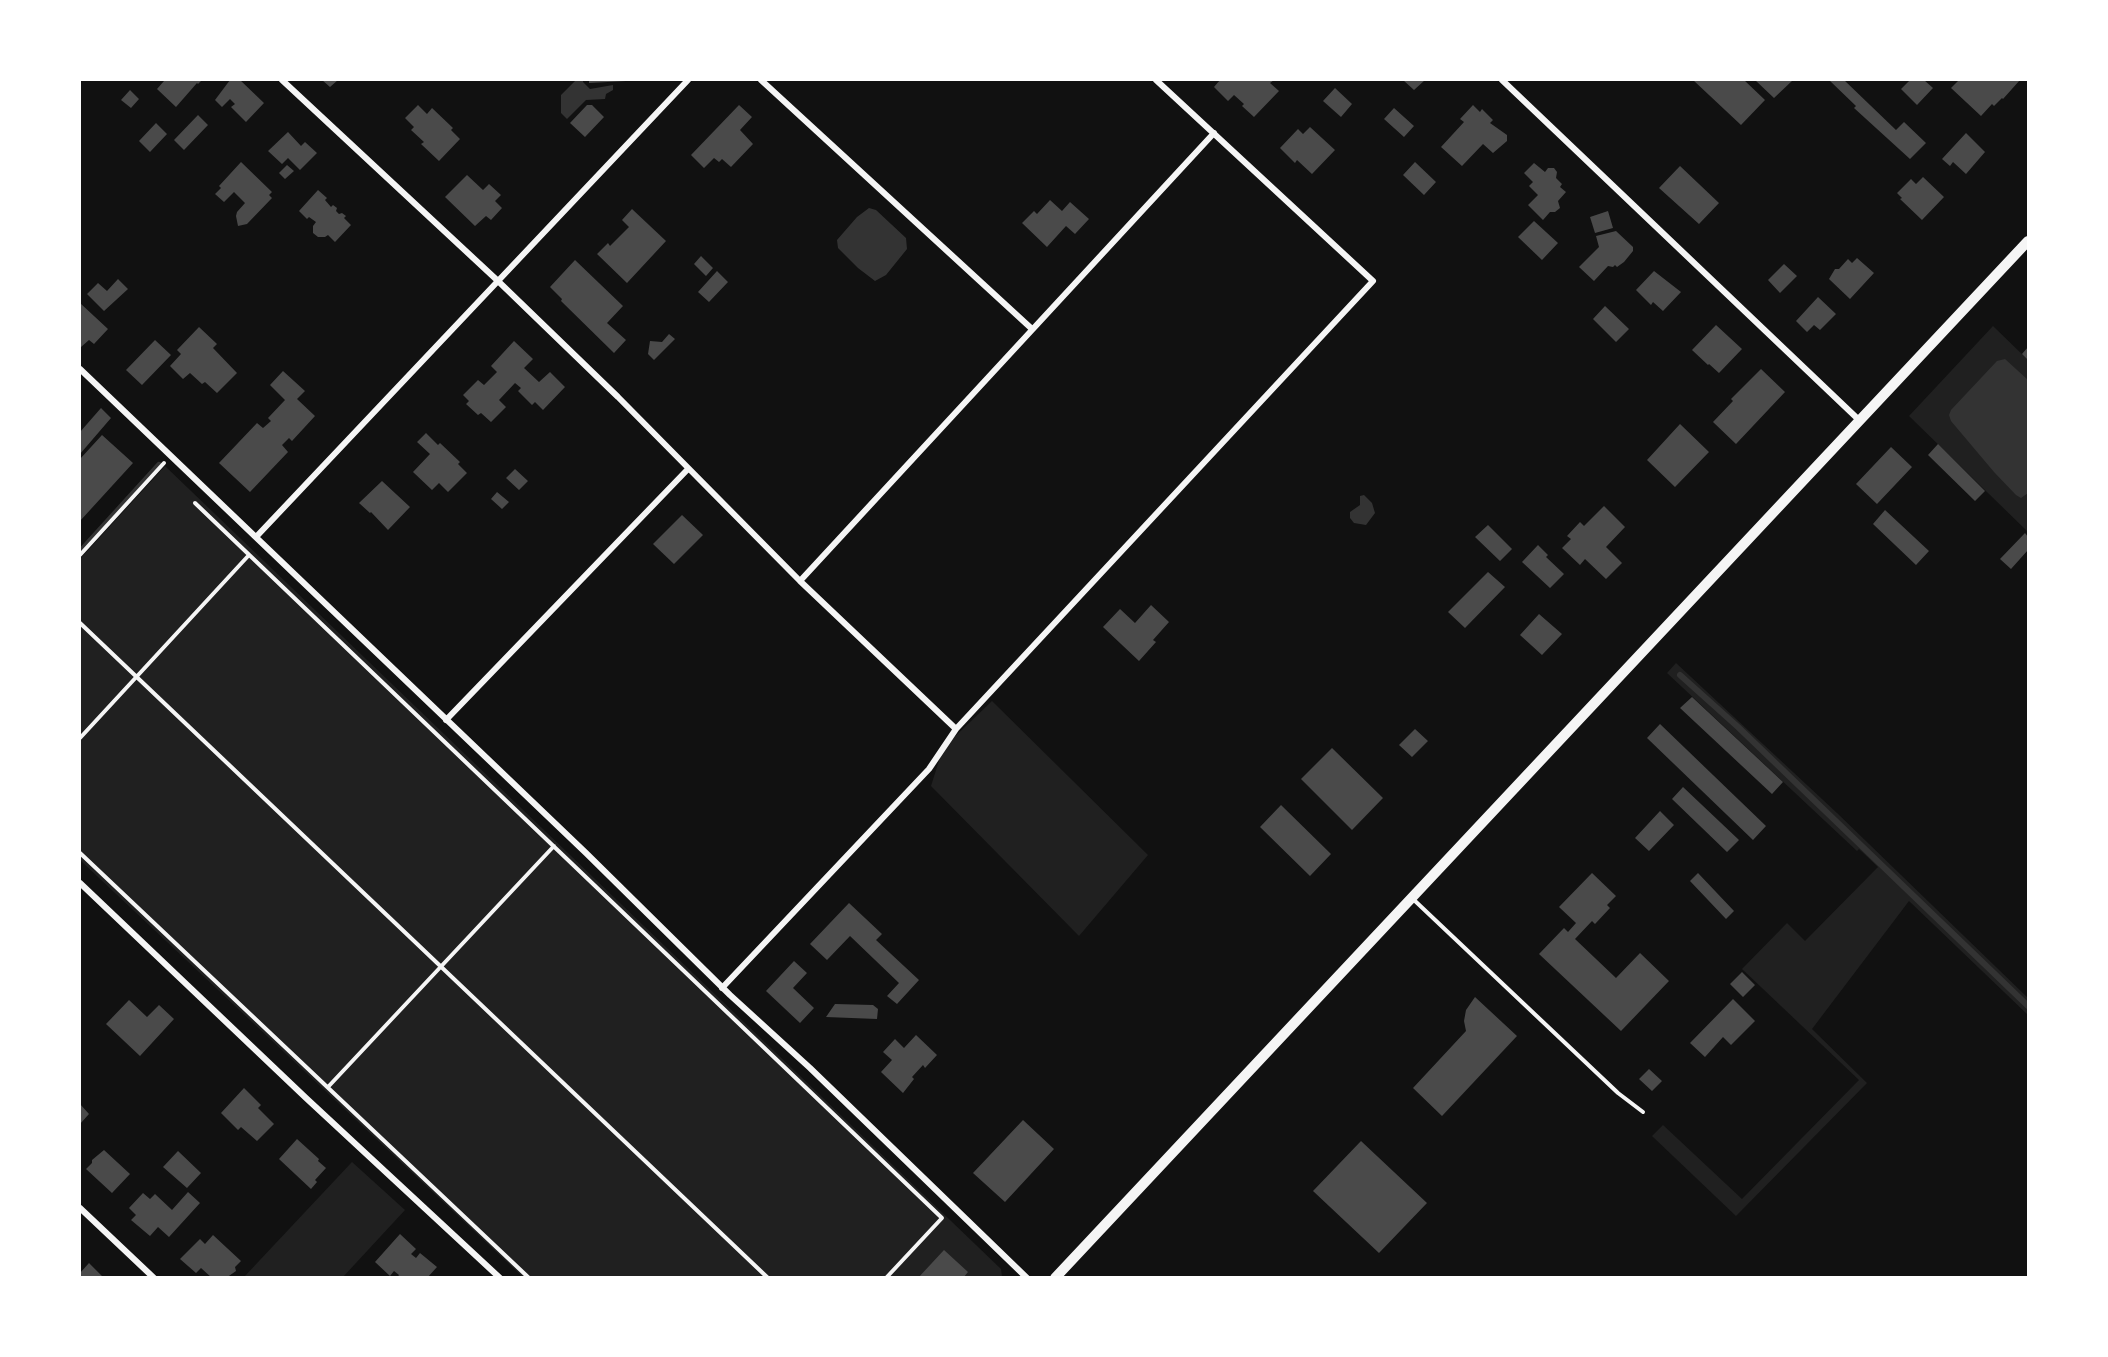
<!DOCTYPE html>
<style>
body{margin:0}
#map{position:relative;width:2108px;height:1357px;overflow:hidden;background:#111;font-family:Barlow,sans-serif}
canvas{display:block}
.frame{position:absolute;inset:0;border:81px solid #fff;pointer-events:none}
</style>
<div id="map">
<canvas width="2108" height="1357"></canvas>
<div class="frame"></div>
</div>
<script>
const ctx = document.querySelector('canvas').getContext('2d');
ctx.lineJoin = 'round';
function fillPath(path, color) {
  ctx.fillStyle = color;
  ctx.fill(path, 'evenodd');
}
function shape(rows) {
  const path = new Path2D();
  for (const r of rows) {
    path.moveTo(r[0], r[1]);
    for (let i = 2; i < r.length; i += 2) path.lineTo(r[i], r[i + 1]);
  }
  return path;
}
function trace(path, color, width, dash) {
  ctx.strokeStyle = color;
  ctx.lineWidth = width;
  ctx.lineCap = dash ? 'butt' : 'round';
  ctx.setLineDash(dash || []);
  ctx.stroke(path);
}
const green = shape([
 [1993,326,2028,360,2028,532,1909,416],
 [165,466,1001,1269,1002,1277,523,1277,80,860,80,559],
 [1676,663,1837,813,2028,998,2028,1015,1909,901,1812,1029,1867,1083,1736,1216,1652,1136,1663,1125,1742,1199,1859,1080,1742,969,1787,923,1805,941,1878,867,1859,849,1857,851,1667,673],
 [992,701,1148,855,1079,936,931,786,943,748],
 [352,1162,405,1210,343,1277,244,1277]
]);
const water = shape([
 [576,80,583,80,583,82,590,89,613,85,613,90,606,94,605,99,586,100,567,119,561,113,561,95],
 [869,208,876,210,906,238,907,249,886,275,875,281,858,268,838,248,837,240,857,217],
 [2005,359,2028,380,2028,493,2021,498,2016,495,1994,472,1951,421,1949,415,1951,410,1997,361],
 [1364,495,1372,503,1375,513,1366,525,1354,523,1350,518,1350,512,1360,505,1360,496]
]);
const stream = shape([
 [80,552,159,465],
 [1680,675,1738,727,2028,1006]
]);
const building = shape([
 [163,80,202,80,198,84,197,83,176,107,157,89,164,81],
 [230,80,240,80,264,103,246,122,231,107,235,104,230,99,222,107,215,100],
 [322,80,338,80,330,87],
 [589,80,626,80,626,81,589,83],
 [1220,80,1274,80,1270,83,1279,91,1254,117,1242,106,1244,104,1234,95,1228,101,1214,87],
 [1403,80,1425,80,1414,90],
 [1693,80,1744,80,1765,100,1741,125],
 [1755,80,1793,80,1774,98],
 [1829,80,1844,80,1896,130,1904,122,1926,143,1910,159,1854,108,1856,106],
 [1910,80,1924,80,1933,88,1917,105,1901,89],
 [1959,80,2020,80,2003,99,2002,98,1994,106,1992,104,1981,116,1951,88],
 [1335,88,1352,104,1341,117,1323,101],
 [130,90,139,99,131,108,121,100],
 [418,105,427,114,432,108,453,128,451,130,460,139,439,161,421,144,424,142,411,130,414,127,405,118],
 [587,105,592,105,604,117,585,137,570,123],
 [739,105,752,117,740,130,753,144,731,167,722,159,719,162,714,158,704,168,691,155],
 [1473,105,1480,112,1482,109,1493,120,1490,123,1507,135,1507,141,1493,153,1483,144,1462,166,1441,147,1464,122,1460,119],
 [1394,108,1414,126,1404,137,1384,119],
 [198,115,208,125,184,150,174,140],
 [156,123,167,134,150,152,139,141],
 [1310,127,1335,150,1312,174,1297,160,1295,163,1280,148,1298,129,1303,134],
 [288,132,301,146,305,142,317,153,300,170,288,158,282,164,268,151],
 [1966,133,1985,152,1966,174,1953,162,1950,166,1942,159],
 [241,162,272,192,269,195,272,198,247,224,238,226,236,216,237,212,245,203,234,192,224,202,215,194,221,188,219,186],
 [1415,162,1436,182,1424,195,1403,175],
 [1534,163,1545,172,1548,168,1554,168,1557,172,1556,178,1562,184,1560,187,1566,192,1558,201,1560,208,1555,212,1550,212,1543,220,1528,205,1538,195,1529,186,1533,182,1524,173],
 [287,165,294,171,285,179,279,173],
 [1680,166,1719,203,1699,224,1659,188],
 [467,175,483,190,489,184,501,195,495,201,502,208,491,220,486,216,475,226,445,197],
 [1923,177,1944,197,1922,220,1900,199,1902,198,1897,193,1911,179,1916,184],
 [318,190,327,198,325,200,331,207,333,205,337,208,336,211,339,214,342,213,346,216,344,218,351,225,335,242,328,235,325,237,318,237,313,233,313,226,316,222,309,217,307,219,299,211],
 [1050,200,1062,211,1070,202,1089,219,1075,234,1066,226,1047,247,1022,223,1034,211,1037,214],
 [632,209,666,241,627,283,597,254,608,243,610,246,629,227,622,220],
 [1608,211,1613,228,1595,233,1590,217],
 [1534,221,1558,243,1542,260,1518,237],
 [1616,231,1633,247,1633,251,1624,262,1617,267,1615,265,1613,267,1608,266,1594,281,1579,267,1599,247,1596,236],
 [701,256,713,268,706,276,694,264],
 [1857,258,1874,273,1850,299,1829,279,1835,269,1839,269,1848,259,1852,263],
 [575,260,623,306,607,323,626,340,614,353,561,301,562,299,550,287],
 [1784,264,1797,276,1780,293,1768,280],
 [717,271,728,282,709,302,698,292],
 [1654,271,1681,292,1663,311,1653,302,1651,305,1636,290],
 [118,279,128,289,104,311,87,294,98,283,107,291],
 [1818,297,1836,314,1820,330,1814,325,1807,332,1796,321],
 [80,303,108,329,94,344,89,340,81,347],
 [1605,306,1629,329,1616,342,1593,319],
 [1716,325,1742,349,1719,373,1709,364,1708,365,1692,350],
 [199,327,217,344,213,348,237,373,217,393,205,382,202,384,190,373,183,379,170,366,181,354,177,350],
 [669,334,675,339,654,360,648,354,650,341,662,342],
 [155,340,171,355,142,385,126,370],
 [514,341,533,359,524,368,539,382,550,372,565,387,543,410,535,402,532,405,518,391,521,388,515,383,499,400,506,407,491,422,481,413,478,415,466,404,469,401,463,395,478,380,484,385,497,372,491,366],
 [2028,347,2028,360,2022,354],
 [1761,369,1785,392,1736,444,1713,422,1733,401,1731,399],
 [283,371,305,391,297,399,315,416,292,441,289,438,282,445,288,452,250,492,219,463,257,423,263,428,271,421,268,418,285,400,270,385],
 [101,408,111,418,80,454,80,432],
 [1680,424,1709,452,1675,487,1647,460],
 [426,433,438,445,440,443,460,462,458,464,467,473,448,492,439,483,432,490,413,472,430,454,417,442],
 [102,435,133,463,80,521,80,459],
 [1938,444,1985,491,1975,501,1928,455],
 [1891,447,1912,467,1877,504,1856,484],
 [515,469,528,481,519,490,506,478],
 [382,481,410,507,388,530,371,512,370,513,359,503],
 [497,492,509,502,502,509,491,499],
 [1604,506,1625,527,1606,547,1622,563,1606,579,1585,559,1580,565,1562,548,1571,539,1567,536,1580,522,1584,526],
 [1885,510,1929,551,1916,565,1873,524],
 [682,515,703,535,674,564,653,544],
 [1488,525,1512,549,1500,561,1475,537],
 [2025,533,2028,537,2028,550,2011,569,2000,559],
 [1538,545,1548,555,1546,557,1564,574,1550,588,1522,562],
 [1488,572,1505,587,1465,628,1448,612],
 [1151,605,1169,622,1153,640,1156,642,1139,661,1103,627,1120,609,1135,623],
 [1539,614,1562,634,1542,655,1520,635],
 [1692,697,1783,782,1772,794,1680,708],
 [1660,724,1766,826,1753,840,1647,738],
 [1415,729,1428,741,1412,757,1399,745],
 [1332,748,1383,798,1352,830,1301,779],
 [1683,787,1739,840,1727,852,1672,799],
 [1281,805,1331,854,1310,876,1260,827],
 [1660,811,1674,825,1649,851,1635,838],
 [1592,873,1616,896,1607,905,1610,908,1595,924,1592,921,1575,939,1616,978,1640,953,1669,981,1621,1031,1539,954,1564,928,1568,932,1576,923,1559,907],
 [1698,873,1734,911,1726,919,1690,881],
 [849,903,882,934,876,940,919,980,897,1004,887,996,899,983,850,936,827,960,810,944],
 [794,961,807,973,793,988,814,1008,800,1023,766,991],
 [1742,972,1755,985,1743,997,1730,984],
 [1475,997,1517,1036,1442,1116,1413,1088,1466,1031,1464,1021,1466,1010],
 [1733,999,1755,1021,1731,1045,1723,1037,1705,1057,1690,1043],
 [129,1000,147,1017,159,1005,174,1019,140,1056,106,1024],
 [835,1004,873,1005,878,1009,877,1019,826,1017],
 [916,1035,937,1055,925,1068,923,1065,912,1077,914,1079,903,1093,881,1072,892,1060,883,1052,895,1039,904,1048],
 [1649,1069,1662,1081,1652,1091,1639,1079],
 [244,1088,261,1105,258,1108,274,1124,257,1141,241,1127,238,1130,221,1113],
 [80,1104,89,1114,80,1124],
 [1023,1120,1054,1149,1005,1202,973,1173],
 [297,1139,319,1159,318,1161,326,1168,315,1180,317,1182,311,1189,279,1159],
 [1361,1141,1427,1203,1379,1253,1313,1191],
 [104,1150,130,1174,112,1193,86,1169,92,1163,92,1160],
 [178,1151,201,1173,187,1188,163,1167],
 [188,1192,200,1203,169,1237,158,1227,150,1236,131,1220,136,1215,129,1208,143,1193,150,1199,155,1194,172,1210],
 [400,1234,416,1249,411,1254,416,1258,420,1253,437,1267,427,1278,397,1278,399,1275,394,1271,390,1276,375,1262],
 [213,1235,241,1261,235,1267,236,1271,226,1278,212,1278,201,1268,196,1273,180,1259,200,1239,205,1244],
 [944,1250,968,1272,963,1278,918,1278],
 [89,1263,104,1278,80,1278,80,1273]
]);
const path = shape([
 [195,503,942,1218,886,1278],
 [80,555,164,463],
 [80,623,768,1278],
 [80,738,249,555],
 [80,853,529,1278],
 [328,1087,554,846]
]);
const service = shape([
 [1414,900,1618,1093,1643,1112]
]);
const minor = shape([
 [282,80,498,281,618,397,800,581,956,729],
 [761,80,1032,329],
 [1502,80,1859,420],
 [80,369,586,853,730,995,810,1068,1027,1278],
 [256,537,688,80],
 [800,581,1214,133],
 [446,720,688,469],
 [80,883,306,1098,500,1278],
 [722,988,929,769,956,729,1373,281,1156,80],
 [80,1208,154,1278]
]);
const secondary = shape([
 [1055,1278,2028,241]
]);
fillPath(green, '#202020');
fillPath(water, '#333');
trace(stream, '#333', 6);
fillPath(building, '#4a4a4a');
trace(path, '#f5f5f5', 4);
trace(service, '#f5f5f5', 4);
trace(minor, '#f5f5f5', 6);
trace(secondary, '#f5f5f5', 10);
</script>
